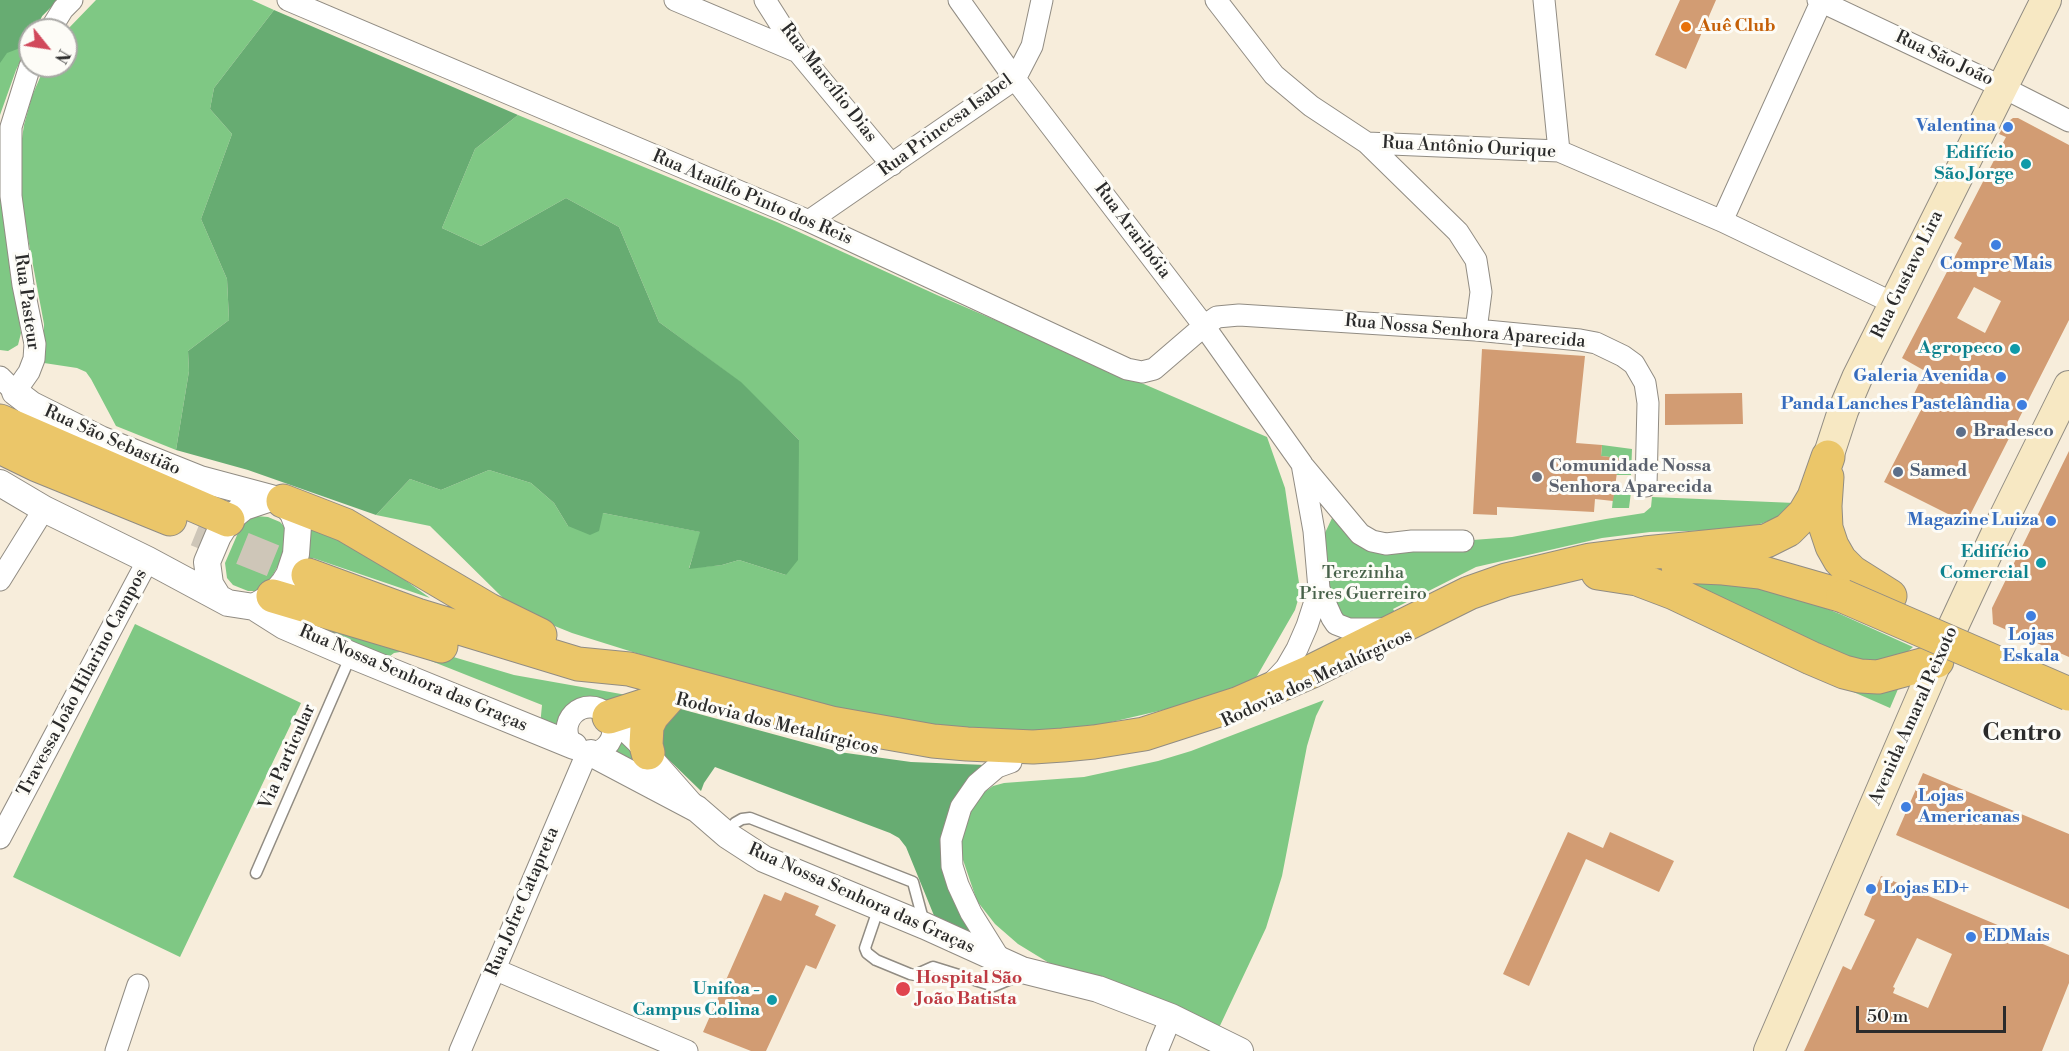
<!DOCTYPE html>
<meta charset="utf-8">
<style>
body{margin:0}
#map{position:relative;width:2069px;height:1051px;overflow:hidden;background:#f7eddb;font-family:"Libre Bodoni",serif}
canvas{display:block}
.north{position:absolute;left:18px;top:18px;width:60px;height:60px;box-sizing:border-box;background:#fdfcf7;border:2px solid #a9a8a5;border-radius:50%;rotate:120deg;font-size:16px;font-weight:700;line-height:24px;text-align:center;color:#2b2b2b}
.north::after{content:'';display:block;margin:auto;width:21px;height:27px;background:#d1495b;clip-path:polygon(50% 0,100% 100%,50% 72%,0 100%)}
.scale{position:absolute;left:1856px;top:1006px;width:150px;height:27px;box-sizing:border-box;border:3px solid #2b2b2b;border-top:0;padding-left:8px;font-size:18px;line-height:21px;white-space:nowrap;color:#2b2b2b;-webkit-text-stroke:4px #fdfcf7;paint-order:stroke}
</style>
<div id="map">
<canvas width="2069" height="1051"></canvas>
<div class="north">N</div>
<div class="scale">50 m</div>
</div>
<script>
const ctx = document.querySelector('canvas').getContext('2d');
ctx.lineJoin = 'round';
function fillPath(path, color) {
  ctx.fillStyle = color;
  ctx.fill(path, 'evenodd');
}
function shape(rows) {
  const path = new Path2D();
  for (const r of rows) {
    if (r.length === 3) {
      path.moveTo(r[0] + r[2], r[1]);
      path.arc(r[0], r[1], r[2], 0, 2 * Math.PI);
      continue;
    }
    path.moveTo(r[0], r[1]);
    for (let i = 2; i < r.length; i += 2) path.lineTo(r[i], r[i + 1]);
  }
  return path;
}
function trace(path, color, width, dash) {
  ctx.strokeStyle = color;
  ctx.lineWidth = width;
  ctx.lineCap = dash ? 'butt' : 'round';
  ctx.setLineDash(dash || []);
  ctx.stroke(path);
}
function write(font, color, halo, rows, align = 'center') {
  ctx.font = font + ' "Libre Bodoni",serif';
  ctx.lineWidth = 6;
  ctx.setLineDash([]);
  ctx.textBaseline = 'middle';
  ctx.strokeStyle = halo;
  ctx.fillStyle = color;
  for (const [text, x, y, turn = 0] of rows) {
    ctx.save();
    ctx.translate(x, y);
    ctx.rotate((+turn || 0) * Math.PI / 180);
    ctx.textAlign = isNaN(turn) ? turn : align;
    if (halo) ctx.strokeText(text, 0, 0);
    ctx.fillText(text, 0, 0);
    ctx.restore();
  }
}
const green = shape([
 [0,0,58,0,42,16,35,30,30,30,30,41,16,70,0,115],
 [96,0,252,0,274,10,214,88,210,109,232,134,201,219,227,279,229,320,188,351,189,371,176,450,116,426,91,379,86,372,77,368,44,363,44,324,24,217,20,187,20,152,24,125,32,96,45,66,66,66,66,31],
 [518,115,777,222,937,295,1267,437,1285,488,1299,583,1298,600,1295,610,1253,683,1210,699,1103,724,1011,735,951,729,801,701,639,654,572,633,535,618,503,598,430,526,376,515,410,479,441,490,489,470,531,483,554,503,568,526,603,513,701,532,689,568,722,565,739,560,786,575,799,440,740,382,659,322,619,227,566,198,481,246,442,228,475,149],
 [0,163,21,333,18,345,8,351,0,350],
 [1602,445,1632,449,1631,475,1616,475,1619,458,1601,456],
 [1614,488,1631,492,1629,508,1612,508],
 [1652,497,1795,503,1779,517,1752,527,1721,530,1650,532,1602,538,1476,567,1393,609,1396,614,1378,624,1346,623,1325,589,1324,535,1333,516,1419,547,1471,547,1473,540,1512,537,1606,519,1644,513,1651,507],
 [256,516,268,517,280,522,287,529,287,549,269,582,258,591,248,591,233,585,227,578,225,563,244,519],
 [305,525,354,547,387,567,430,598,313,558,302,588],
 [1693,582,1763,587,1812,603,1840,614,1913,647,1904,655,1890,661,1859,662,1695,586],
 [319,617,514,675,638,697,616,709,588,701,575,705,566,713,561,733,540,726,542,705,406,651,394,653,386,659,314,628],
 [135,624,301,703,180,957,13,877],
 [1901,682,1890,708,1842,687],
 [1324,700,1316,716,1307,746,1282,876,1266,928,1217,1032,1054,966,1018,944,995,924,977,901,962,857,961,841,965,826,972,806,982,794,993,786,1004,783,1084,777,1158,761,1191,751],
 [618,731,683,798,604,755,614,744]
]);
const forest = shape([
 [0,0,58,0,42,16,35,30,30,30,28,45,7,53,0,63],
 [274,10,518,115,475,149,442,228,481,246,566,198,619,227,659,322,741,382,799,440,798,560,786,575,739,560,722,565,689,569,700,532,603,513,599,531,590,535,568,526,554,503,531,483,489,470,441,490,410,479,376,515,248,470,176,450,189,371,188,351,229,320,227,279,201,219,232,134,210,109,214,88],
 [677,708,839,752,911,762,986,765,948,825,980,941,935,918,906,847,899,838,890,833,715,767,704,783,701,791,666,757,656,745,654,729]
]);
const building = shape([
 [1680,0,1716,0,1686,69,1655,55],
 [2013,118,2018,118,2069,145,2069,320,1966,523,1884,482,1924,404,1912,398,1925,371,1902,358,1962,243,1954,238,2006,137,1999,134,2006,123],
 [1974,287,2001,301,1985,333,1957,318],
 [1482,349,1585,356,1576,443,1602,445,1601,456,1619,458,1613,501,1595,499,1594,512,1497,507,1497,515,1473,514],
 [1742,393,1743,424,1665,425,1665,394],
 [2069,451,2069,657,1993,624,1992,608],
 [1923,773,2069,834,2069,909,1896,835],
 [1568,832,1603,848,1610,832,1674,861,1659,892,1586,859,1529,986,1503,974],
 [1881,876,2069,955,2069,983,2042,1051,1804,1051,1843,966,1851,970,1875,920,1864,915],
 [1917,938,1952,954,1928,1008,1893,993,1895,988,1893,987],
 [785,892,819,906,815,915,836,925,816,969,806,965,766,1051,751,1051,703,1032,764,894,781,901]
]);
const primaryTunnel = shape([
 [197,530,308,575]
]);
const service = shape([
 [727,835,735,823,742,819,750,818,913,882,924,923],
 [256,873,351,655],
 [879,907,865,948,867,953,876,960,910,974,915,975,933,967,994,986,1011,979,1022,970]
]);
const minor = shape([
 [288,0,809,221,1127,369,1142,372,1154,369,1204,326,1217,317,1239,315,1476,330,1580,340,1596,343,1623,356,1634,364,1645,383,1648,403,1646,486],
 [675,0,798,52],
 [765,0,798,52,892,165],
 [959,0,1015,79,1204,326,1302,464,1314,531,1319,589,1332,618,1336,624,1349,629,1384,629],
 [1216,0,1274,75,1311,106,1367,143,1559,151,1722,221,1893,303],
 [1544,0,1559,151],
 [1818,0,2002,87,2069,121],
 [50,30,63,9,72,0],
 [1367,143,1458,232,1476,260,1481,292,1476,330],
 [809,221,1015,79,1032,46,1042,0],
 [1722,221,1822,0],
 [0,377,15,392,29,372,34,359,35,344,23,285,11,196,11,127,30,66],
 [1304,467,1360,534,1372,541,1386,544,1412,541,1463,541],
 [0,580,44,509],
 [1271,684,1286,668,1297,649,1307,626,1319,589],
 [590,730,23],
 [611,720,622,728,648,753,693,804],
 [0,838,148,560],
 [1001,961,971,913,958,885,952,866,951,840,961,807,977,784,997,767,1011,762],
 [494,969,687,1051],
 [116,1051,138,985],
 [460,1051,587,753],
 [1157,1051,1171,1017]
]);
const tertiary = shape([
 [15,392,32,405,100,439,200,479,271,498],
 [0,483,44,509,148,560,228,603,254,607,273,596,284,583,289,575,296,554,298,526,293,513,283,501,271,498,244,507,228,520,218,536,207,562,210,584,218,597],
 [254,607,284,626,351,655,574,746],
 [591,753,697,809,727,835,764,859,925,926,1022,970,1098,989,1171,1017,1240,1051]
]);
const secondary = shape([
 [1828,457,1843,411,1857,378,2046,0],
 [1769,1051,1937,661,1998,530,2069,386]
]);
const primary = shape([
 [0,421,228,520],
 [0,447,37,465,170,519],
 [1827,477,1825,506,1826,528,1832,546,1840,560,1852,572,1890,596],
 [283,501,345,525,489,610,540,635],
 [1678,566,1723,568,1760,572,1843,596],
 [1598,573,1637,579,1674,593,1811,658,1844,672,1860,676,1878,677,1937,661],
 [308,575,417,615,578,664,629,669,831,723,933,741,967,744,1033,747,1063,745,1094,742,1144,734,1237,704,1310,672,1469,593,1506,580,1590,560,1645,553,1766,541,1788,530,1804,514,1814,497,1828,457],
 [273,596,441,646],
 [609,717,668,698],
 [648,753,646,745,647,726,652,716,668,698]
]);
const primaryBridge = shape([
 [1843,596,2069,694]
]);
const markers = [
 [1686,27,6,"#e8710a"],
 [2008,127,6,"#3f7fe0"],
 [2026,164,6,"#0f9aa8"],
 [1996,245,6,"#3f7fe0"],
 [2015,349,6,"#0f9aa8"],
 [2001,377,6,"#3f7fe0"],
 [2022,405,6,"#3f7fe0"],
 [1961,432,6,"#5c6f8a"],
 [1898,472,6,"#5c6f8a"],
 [1537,477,6,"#6b7280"],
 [2051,521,6,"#3f7fe0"],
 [2041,563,6,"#0f9aa8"],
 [2031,616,6,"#3f7fe0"],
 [1906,807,6,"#3f7fe0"],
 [1871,889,6,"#3f7fe0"],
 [1971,937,6,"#3f7fe0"],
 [903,989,8,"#e0444e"],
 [772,1000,6,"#0f9aa8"]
];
const foodNames = [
 ["Auê Club",1698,27]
];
const streetNames = [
 ["Rua São João",1944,59,25],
 ["Rua Marcílio Dias",828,83,52],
 ["Rua Princesa Isabel",946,126,-36],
 ["Rua Antônio Ourique",1469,148,3],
 ["Rua Ataúlfo Pinto dos Reis",752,198,23],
 ["Rua Araribóia",1132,231,53],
 ["Rua Gustavo Lira",1908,275,-64],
 ["Rua Pasteur",26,302,82],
 ["Rua Nossa Senhora Aparecida",1465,332,5],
 ["Rua São Sebastião",112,441,24],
 ["Rua Nossa Senhora das Graças",413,679,23],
 ["Rodovia dos Metalúrgicos",1317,679,-25],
 ["Travessa João Hilarino Campos",83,683,-62],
 ["Avenida Amaral Peixoto",1914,716,-66],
 ["Rodovia dos Metalúrgicos",777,725,14],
 ["Via Particular",288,757,-66],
 ["Rua Nossa Senhora das Graças",861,899,24],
 ["Rua Jofre Catapreta",523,902,-67]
];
const shopNames = [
 ["Valentina",1996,127],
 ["Compre Mais",1996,265,"center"],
 ["Galeria Avenida",1989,377],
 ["Panda Lanches Pastelândia",2010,405],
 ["Magazine Luiza",2039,521],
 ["Lojas",2031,636,"center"],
 ["Eskala",2031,657,"center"],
 ["Lojas",1918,797,"left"],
 ["Americanas",1918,818,"left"],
 ["Lojas ED+",1883,889,"left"],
 ["EDMais",1983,937,"left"]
];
const cultureNames = [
 ["Edifício",2014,154],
 ["São Jorge",2014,175],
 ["Agropeco",2003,349],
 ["Edifício",2029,553],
 ["Comercial",2029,574],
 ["Unifoa -",760,990],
 ["Campus Colina",760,1011]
];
const serviceNames = [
 ["Bradesco",1973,432],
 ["Samed",1910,472]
];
const worshipNames = [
 ["Comunidade Nossa",1549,467],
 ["Senhora Aparecida",1549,488]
];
const parkNames = [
 ["Terezinha",1363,574],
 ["Pires Guerreiro",1363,595]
];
const healthNames = [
 ["Hospital São",916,979],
 ["João Batista",916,1000]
];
const districtNames = [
 ["Centro",2022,734]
];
fillPath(green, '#7fc884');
fillPath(forest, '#67ac72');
fillPath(building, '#d29c73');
trace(primaryTunnel, '#cec6b8', 33, [33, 16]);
trace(service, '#918c83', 13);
trace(minor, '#918c83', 23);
trace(tertiary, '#918c83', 28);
trace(secondary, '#918c83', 32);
trace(primary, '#918c83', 35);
trace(service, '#fff', 10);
trace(minor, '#fff', 21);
trace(tertiary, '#fff', 26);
trace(secondary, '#f7e8c3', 30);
trace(primary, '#ebc669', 33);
trace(primaryBridge, '#918c83', 35, []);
trace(primaryBridge, '#ebc669', 33);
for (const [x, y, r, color] of markers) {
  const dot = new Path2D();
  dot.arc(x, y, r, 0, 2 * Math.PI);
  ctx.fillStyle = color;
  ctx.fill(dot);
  trace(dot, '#fdfcf7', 2);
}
write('bold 18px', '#c56008', '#fdfcf7', foodNames, 'left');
write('18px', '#2b2b2b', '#fdfcf7', streetNames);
write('bold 18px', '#366cbe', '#fdfcf7', shopNames, 'right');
write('bold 18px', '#0d838f', '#fdfcf7', cultureNames, 'right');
write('bold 18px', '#4e5e75', '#fdfcf7', serviceNames, 'left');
write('bold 18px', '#5b616d', '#fdfcf7', worshipNames, 'left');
write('18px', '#48624a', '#fdfcf7', parkNames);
write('bold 18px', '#be3a42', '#fdfcf7', healthNames, 'left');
write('bold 24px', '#2b2b2b', '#fdfcf7', districtNames);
</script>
